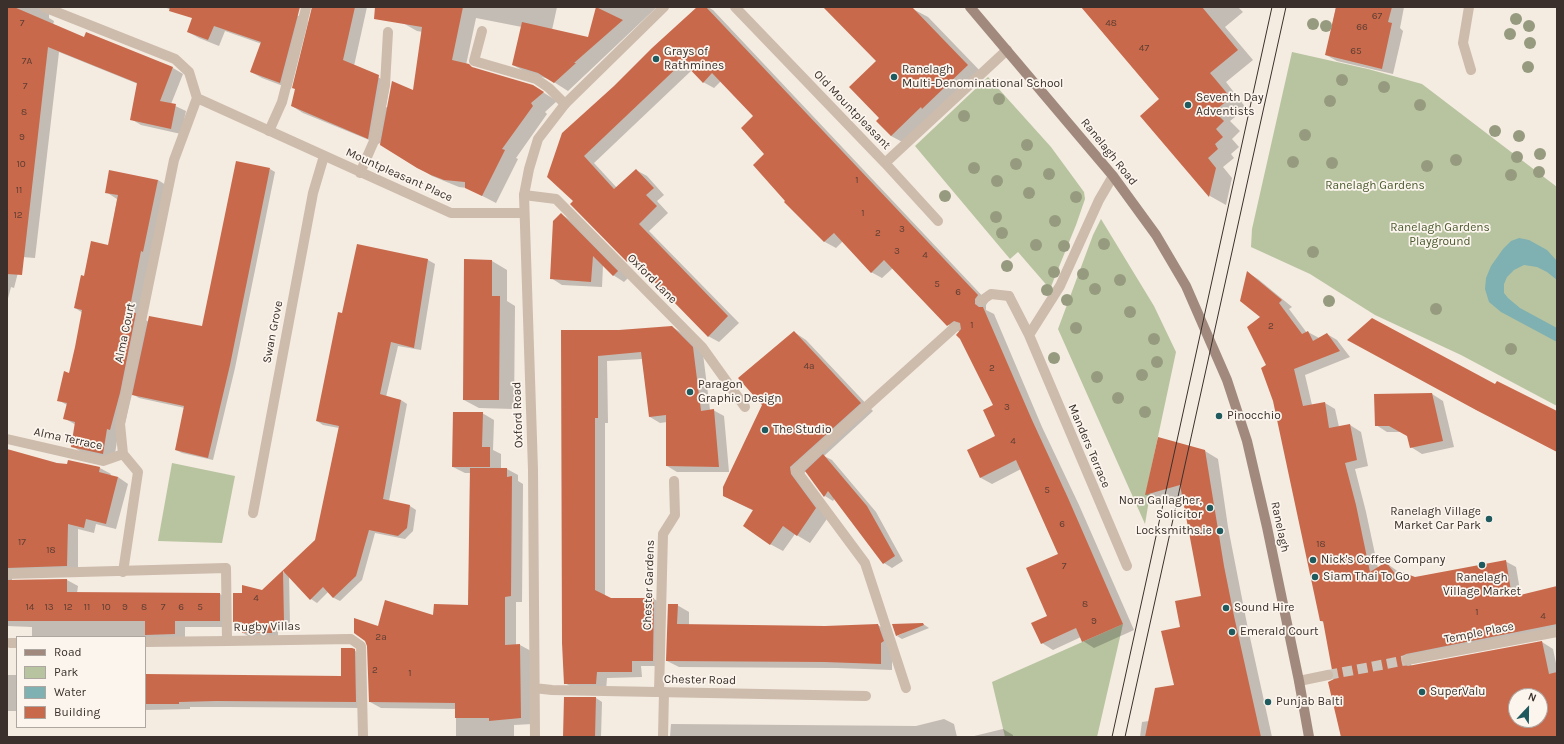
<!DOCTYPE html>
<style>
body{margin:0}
#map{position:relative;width:1564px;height:744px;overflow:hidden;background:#f4ebe1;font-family:Karla,sans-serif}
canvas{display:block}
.frame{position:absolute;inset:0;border:8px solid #3b302b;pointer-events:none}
.legend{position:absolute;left:16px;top:636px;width:130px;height:92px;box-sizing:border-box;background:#fbf5ee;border:1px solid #aea6a0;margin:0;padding:5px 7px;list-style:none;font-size:12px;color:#3b302b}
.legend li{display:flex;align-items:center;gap:8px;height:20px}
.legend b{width:20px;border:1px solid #aea6a0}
.north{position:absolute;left:1508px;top:688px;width:40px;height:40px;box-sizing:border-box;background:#fbf5ee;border:1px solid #aea6a0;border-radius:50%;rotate:22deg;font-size:11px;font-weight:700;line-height:16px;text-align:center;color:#3b302b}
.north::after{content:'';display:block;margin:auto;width:14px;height:18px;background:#1f5a5e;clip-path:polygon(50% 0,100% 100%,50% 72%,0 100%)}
</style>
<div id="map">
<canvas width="1564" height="744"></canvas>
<div class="frame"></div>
<ul class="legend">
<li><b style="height:5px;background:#a18a7d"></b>Road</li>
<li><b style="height:11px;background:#b8c4a0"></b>Park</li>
<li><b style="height:11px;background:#7fb0b2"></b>Water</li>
<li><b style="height:11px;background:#c8694b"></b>Building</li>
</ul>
<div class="north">N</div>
</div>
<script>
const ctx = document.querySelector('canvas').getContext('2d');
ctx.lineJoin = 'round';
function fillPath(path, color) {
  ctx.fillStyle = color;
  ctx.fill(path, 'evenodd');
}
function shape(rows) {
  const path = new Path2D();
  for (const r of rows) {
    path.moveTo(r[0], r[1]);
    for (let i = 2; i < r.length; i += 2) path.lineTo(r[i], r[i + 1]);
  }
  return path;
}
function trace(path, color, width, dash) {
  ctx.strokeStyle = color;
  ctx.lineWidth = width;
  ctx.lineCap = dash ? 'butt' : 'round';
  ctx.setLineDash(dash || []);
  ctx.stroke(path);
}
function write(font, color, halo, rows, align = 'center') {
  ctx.font = font + ' Karla,sans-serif';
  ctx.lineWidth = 3.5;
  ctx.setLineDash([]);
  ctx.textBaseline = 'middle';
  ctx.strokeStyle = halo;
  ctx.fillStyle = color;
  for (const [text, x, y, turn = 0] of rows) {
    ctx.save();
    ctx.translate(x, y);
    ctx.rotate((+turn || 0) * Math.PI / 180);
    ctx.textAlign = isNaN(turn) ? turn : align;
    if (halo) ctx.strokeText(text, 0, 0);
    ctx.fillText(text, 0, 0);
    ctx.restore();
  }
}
const green = shape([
 [1292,52,1368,69,1422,84,1557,187,1557,406,1461,355,1375,315,1310,274,1251,247,1252,229],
 [988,77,1051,147,1084,192,1085,199,1076,225,1050,289,1018,252,1010,259,915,146],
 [1101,219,1154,306,1176,352,1146,493,1150,494,1145,524,1058,329,1093,235],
 [172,463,235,476,222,543,158,541],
 [1123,624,1097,737,1005,737,992,682]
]);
const water = shape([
 [1519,238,1529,240,1547,250,1557,261,1557,280,1547,272,1537,267,1524,265,1514,270,1507,277,1504,284,1504,293,1508,298,1520,308,1557,328,1557,342,1501,312,1489,302,1485,289,1486,278,1491,266,1503,249,1511,241]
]);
const shadow = shape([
 [7,7,53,7,49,10,49,18,54,21,53,25,85,38,87,33,173,68,183,74,171,104,186,111,181,134,141,125,131,119,138,84,59,52,35,258,22,257,14,288,11,287,7,302],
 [164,7,275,7,297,15,308,22,291,89,262,78,251,72,262,44,225,31,219,46,199,38,188,32,193,18],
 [316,7,367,7,354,66,390,83,386,107,388,108,414,91,423,32,417,31,403,23,406,7,557,7,552,30,589,39,597,7,657,7,568,91,549,79,527,73,513,65,522,27,476,18,466,65,474,69,533,86,557,101,545,112,547,114,516,158,518,159,496,203,467,188,459,187,432,176,379,143,379,144,303,113,292,106],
 [698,7,708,7,713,10,988,302,986,305,986,310,994,314,1042,427,1079,505,1134,630,1094,648,1083,641,1081,637,1053,650,1042,643,1049,616,1060,554,1021,469,992,484,981,478,996,437,995,405,960,332,948,325,893,268,882,278,871,272,843,241,836,248,825,242,786,202,766,154,755,117,721,81,714,88,703,82,692,70,594,163,617,188,636,170,647,176,664,195,657,201,668,213,649,231,739,323,719,342,708,336,641,266,639,267,628,261,574,201,548,176],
 [824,7,911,8,928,17,984,75,908,145,891,136,880,118,877,61],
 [1082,7,1238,7,1243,12,1225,27,1253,60,1226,82,1246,108,1230,121,1240,131,1232,139,1239,147,1231,154,1234,158,1223,167,1232,178,1226,205,1210,196,1141,116,1161,100],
 [1336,7,1404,7,1400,28,1403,31,1393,74,1337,61,1326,55],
 [270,169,275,172,235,368,213,460,182,453,176,450,185,408,139,398,132,394,122,436,118,435,114,460,83,453,72,446,76,425,64,418,67,405,58,400,70,374,83,313,75,308,85,277,109,246,117,199,106,192,158,180,169,187,141,317,149,322,203,327],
 [561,214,572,221,628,278,624,282,613,275,603,265,602,287,562,285,551,278],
 [358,245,428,260,435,264,421,350,398,346,386,397,401,400,407,404,389,501,410,506,416,510,413,531,405,539,375,533,362,580,340,601,334,598,328,592,317,603,311,599,289,576,290,625,278,625,278,636,250,637,243,633,243,625,234,621,316,540,339,428,323,425,317,421,343,314],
 [492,261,507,270,507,301,515,306,514,409,479,408,464,400],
 [1248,273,1258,279,1292,307,1289,309,1307,333,1308,332,1319,338,1327,334,1337,340,1350,357,1305,375,1312,405,1325,403,1335,409,1339,427,1350,425,1361,432,1368,466,1355,469,1366,512,1378,568,1386,563,1396,570,1400,574,1415,578,1505,561,1516,567,1521,596,1557,588,1557,632,1411,664,1412,667,1542,642,1553,649,1557,668,1557,737,1341,737,1335,679,1335,673,1325,623,1321,621,1268,366,1261,317],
 [1516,696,1540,696,1540,720,1516,720],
 [672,327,682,333,703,354,710,410,713,410,724,416,729,472,677,472,667,466,667,422,660,423,650,417,642,359,607,361,608,423,605,423,605,596,611,599,654,599,664,605,663,666,641,666,642,677,607,678,606,690,575,689,565,683,562,331,619,331],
 [794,332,806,340,873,411,824,456,832,460,876,512,903,561,892,568,884,563,835,498,833,501,825,496,806,471,803,475,829,516,810,543,795,534,783,551,770,544,754,511,724,496],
 [1432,394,1443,401,1454,447,1422,454,1411,447,1408,435,1402,432,1387,432,1376,425],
 [482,413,494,420,493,450,501,454,501,469,507,469,518,475,518,481,523,484,522,602,516,602,516,645,520,645,531,651,532,724,514,725,514,737,456,737,456,709,381,708,370,702,379,627,434,616,469,606,470,473,465,473,453,467],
 [1159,438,1205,451,1218,459,1228,527,1247,624,1272,737,1140,737,1142,722,1149,721,1175,686,1182,627,1202,597,1183,495,1159,502,1146,495],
 [7,450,57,464,68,465,69,461,100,468,111,474,110,476,118,477,128,484,116,529,96,524,94,533,78,529,78,571,12,577,12,581,67,580,78,586,77,593,220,594,230,600,231,627,185,627,185,640,145,637,32,637,32,627,7,626],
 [677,605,689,612,689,625,825,627,878,625,889,632,892,649,892,670,837,668,679,667,667,661],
 [923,624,929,628,902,639,897,636],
 [352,649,365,657,366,708,227,707,190,707,190,709,145,710,145,675,342,677],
 [7,675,17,675,17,711,7,711],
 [596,698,602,702,601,737,564,737],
 [944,719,954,724,957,737,670,737,671,724,916,726],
 [1003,729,1013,735,1013,737,970,737]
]);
const building = shape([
 [7,7,14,7,84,37,86,32,173,67,160,101,176,104,171,129,130,120,137,83,48,47,22,275,7,274],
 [170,7,300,7,280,83,250,72,261,42,214,26,208,40,187,32,192,18,169,11],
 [312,7,355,7,343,60,379,75,368,139,291,106,295,89,292,88],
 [375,7,463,7,452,60,469,64,472,67,533,85,544,92,531,103,533,106,502,149,505,150,482,196,465,188,465,182,444,180,431,175,417,168,380,145,392,81,413,90,422,27,374,19],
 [596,7,623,20,574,63,576,63,554,83,538,73,512,65,522,22,588,37],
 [697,7,706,7,978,295,975,299,975,304,979,307,983,307,1032,420,1068,498,1123,624,1082,642,1076,628,1041,644,1031,623,1047,616,1026,568,1058,554,1016,460,980,478,967,450,995,436,983,410,993,405,960,339,956,335,961,329,960,323,954,321,947,326,884,260,871,273,834,233,824,242,784,202,785,201,753,165,764,154,741,128,753,116,712,73,703,83,683,62,584,156,614,189,636,169,654,188,646,195,657,206,639,224,728,316,708,337,631,258,627,262,570,204,573,201,547,177,562,133,614,86,652,48],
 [823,7,912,7,968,65,922,109,921,107,891,136,876,121,879,118,849,87,876,61],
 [1081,7,1202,7,1238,50,1210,73,1231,98,1214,111,1224,121,1216,129,1223,137,1215,144,1218,149,1208,158,1216,168,1209,197,1140,116,1159,99],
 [1336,7,1392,7,1388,22,1392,23,1382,69,1325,55],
 [236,161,270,168,230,365,208,458,175,450,184,406,132,395,149,316,202,326],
 [109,170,158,180,143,252,141,251,129,312,136,313,120,393,110,430,107,429,103,454,71,447,75,422,63,419,67,403,57,401,64,371,69,373,75,347,82,310,74,308,81,275,84,276,91,241,108,245,118,195,105,193],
 [561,213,618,271,613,276,593,256,591,282,550,279,553,221],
 [357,244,428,259,414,348,391,342,380,394,401,400,383,499,410,505,407,528,398,536,369,530,356,576,333,598,323,587,310,600,283,571,284,622,272,622,272,633,242,633,242,622,233,622,233,593,242,593,242,585,262,590,315,540,339,426,316,421,338,312,342,313],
 [464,259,492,260,492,296,500,296,499,400,463,400],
 [1247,271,1282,300,1279,303,1302,334,1308,331,1313,341,1327,333,1340,351,1294,369,1303,406,1325,402,1329,428,1350,424,1357,460,1345,463,1356,505,1370,572,1386,562,1396,575,1402,572,1415,577,1506,560,1512,597,1557,586,1557,624,1406,654,1401,657,1402,664,1408,666,1542,641,1549,674,1557,672,1557,737,1341,737,1328,682,1334,679,1334,673,1332,670,1323,621,1320,621,1273,401,1261,368,1266,365,1247,327,1260,317,1240,301],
 [1516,696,1540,696,1540,720,1516,720],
 [1372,318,1495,384,1497,381,1557,411,1557,452,1476,410,1347,340],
 [672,326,693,347,701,411,714,409,719,467,666,466,666,415,649,417,641,352,598,356,598,418,595,418,595,590,611,598,654,598,653,661,632,661,632,672,597,672,596,684,564,684,562,643,561,330,619,330],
 [794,331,861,403,790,467,791,474,816,508,797,536,783,526,770,545,743,526,753,510,723,496,723,487,762,405,738,378],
 [1432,393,1443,441,1410,448,1407,436,1389,426,1375,426,1374,394],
 [453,412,483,412,482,447,490,447,490,467,452,467],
 [1158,437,1205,450,1224,566,1234,616,1261,737,1145,737,1155,688,1174,685,1161,631,1180,627,1175,601,1201,596,1180,485,1145,495],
 [7,449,57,463,67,464,68,460,100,467,99,472,118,477,106,524,86,519,84,528,68,524,67,566,7,568],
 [823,454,867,506,895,556,883,564,828,491,824,497,805,471],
 [470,468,507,468,507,477,512,476,511,596,505,597,505,645,520,644,521,718,489,721,489,718,455,718,455,703,369,702,367,646,365,641,354,633,354,618,378,626,385,600,433,615,434,604,468,605],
 [67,579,67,592,220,593,220,621,175,621,175,634,145,635,145,621,7,621,7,580],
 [668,604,678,604,677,624,825,626,878,624,884,641,881,643,881,664,824,662,666,661],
 [923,623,924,625,896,636,892,624],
 [341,648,352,648,355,649,356,702,216,701,179,702,179,704,145,704,145,674,341,676],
 [564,697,596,697,595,737,563,737]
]);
const minorTunnel = shape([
 [1328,675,1407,660]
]);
const service = shape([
 [482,31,474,61,536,79,549,88,565,104],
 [269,131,282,102,306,8],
 [360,173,374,141,385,85,388,32],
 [524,195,556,199,702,347,745,407],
 [981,301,991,294,1009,296],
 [145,642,227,641],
 [10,643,17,643],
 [906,688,865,563,796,470,955,327],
 [663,737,664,692]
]);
const minor = shape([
 [44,7,175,59,189,72,197,98,451,213,524,213],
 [735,7,885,163,938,221],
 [1469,7,1463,43,1471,70],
 [885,163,1007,50],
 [1009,296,1029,335,1127,566],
 [1029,335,1060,286,1099,200,1113,176],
 [7,439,103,461,123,454],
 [253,513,313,193,324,156],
 [123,572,138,472,123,454,120,424,174,160,197,98],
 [7,574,226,568,227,641,351,639,361,646,363,737],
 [1407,660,1557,632],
 [1299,681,1328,675],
 [534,688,552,690,866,696],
 [659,692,663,534,675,515,674,481],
 [535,737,533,470,524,195,529,169,538,139,565,104,664,7]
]);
const secondary = shape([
 [970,7,1113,176,1156,235,1186,286,1227,380,1247,441,1267,527,1299,681,1309,737]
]);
const tram = shape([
 [1112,737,1272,7],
 [1125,737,1286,7]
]);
const trees = [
 [1516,19],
 [1313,24],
 [1326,26],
 [1529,26],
 [1510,34],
 [1530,43],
 [1528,67],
 [1342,80],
 [1384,87],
 [999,99],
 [1330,101],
 [1420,105],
 [964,116],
 [1495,131],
 [1305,135],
 [1519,136],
 [1027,145],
 [1540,154],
 [1517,157],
 [1456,160],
 [1293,162],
 [1332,163],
 [1016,164],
 [1427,166],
 [974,168],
 [1539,172],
 [1049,174],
 [1511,175],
 [997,181],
 [1029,193],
 [945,196],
 [1076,197],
 [996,217],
 [1055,221],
 [1002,233],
 [1104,244],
 [1036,245],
 [1064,246],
 [1313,252],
 [1007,266],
 [1054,272],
 [1083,274],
 [1120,280],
 [1095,289],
 [1047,290],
 [1067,300],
 [1329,301],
 [1436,309],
 [1130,312],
 [1076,328],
 [1154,339],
 [1511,349],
 [1054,358],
 [1157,362],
 [1142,375],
 [1097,377],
 [1118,398],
 [1145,412]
];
const markers = [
 [656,59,4,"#1f5a5e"],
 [894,77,4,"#1f5a5e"],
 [1188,105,4,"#1f5a5e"],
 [690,392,4,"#1f5a5e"],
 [1219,416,4,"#1f5a5e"],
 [765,430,4,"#1f5a5e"],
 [1210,508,4,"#1f5a5e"],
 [1489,519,4,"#1f5a5e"],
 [1220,531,4,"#1f5a5e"],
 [1313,560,4,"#1f5a5e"],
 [1482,565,4,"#1f5a5e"],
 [1315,577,4,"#1f5a5e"],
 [1226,608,4,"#1f5a5e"],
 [1232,632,4,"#1f5a5e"],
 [1422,692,4,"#1f5a5e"],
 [1268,702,4,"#1f5a5e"]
];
const numberNames = [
 ["67",1377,16],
 ["7",22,23],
 ["48",1111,23],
 ["66",1362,27],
 ["47",1144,48],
 ["65",1356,51],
 ["7A",27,61],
 ["7",25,86],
 ["8",24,112],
 ["9",22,137],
 ["10",21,164],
 ["1",857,180],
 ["11",19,190],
 ["1",863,213],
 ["12",18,215],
 ["3",902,229],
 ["2",878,233],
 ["3",897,251],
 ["4",925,255],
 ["5",937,284],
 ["6",958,292],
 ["1",972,325],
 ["2",1271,326],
 ["4a",809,366],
 ["2",992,368],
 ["3",1007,407],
 ["4",1013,441],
 ["5",1047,490],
 ["6",1062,524],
 ["17",22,542],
 ["18",1321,544],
 ["18",51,550],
 ["7",1064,566],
 ["4",256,598],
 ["8",1085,604],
 ["14",30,607],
 ["13",49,607],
 ["12",68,607],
 ["11",87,607],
 ["10",106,607],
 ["9",125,607],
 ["8",144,607],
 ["7",163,607],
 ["6",181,607],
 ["5",200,607],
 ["1",1477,612],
 ["4",1543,616],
 ["9",1094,621],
 ["2a",381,637],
 ["2",375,670],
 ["1",410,673]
];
const poiNames = [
 ["Grays of",664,52],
 ["Rathmines",664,66],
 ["Ranelagh",902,70],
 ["Multi-Denominational School",902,84],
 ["Seventh Day",1196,98],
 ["Adventists",1196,112],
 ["Paragon",698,385],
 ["Graphic Design",698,399],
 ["Pinocchio",1227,416],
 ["The Studio",773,430],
 ["Nora Gallagher,",1202,501,"right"],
 ["Solicitor",1202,515,"right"],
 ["Ranelagh Village",1481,512,"right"],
 ["Market Car Park",1481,526,"right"],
 ["Locksmiths.ie",1212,531,"right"],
 ["Nick's Coffee Company",1321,560],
 ["Siam Thai To Go",1323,577],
 ["Ranelagh",1482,578,"center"],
 ["Village Market",1482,592,"center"],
 ["Sound Hire",1234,608],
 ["Emerald Court",1240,632],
 ["SuperValu",1430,692],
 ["Punjab Balti",1276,702]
];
const streetNames = [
 ["Old Mountpleasant",852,110,46],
 ["Ranelagh Road",1109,152,51],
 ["Mountpleasant Place",399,175,24],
 ["Oxford Lane",652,279,45],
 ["Swan Grove",273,332,-79],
 ["Alma Court",125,333,-78],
 ["Oxford Road",518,415,-92],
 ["Alma Terrace",68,439,12],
 ["Manders Terrace",1089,446,67],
 ["Ranelagh",1280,527,78],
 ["Chester Gardens",649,585,-88],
 ["Rugby Villas",267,627,-1],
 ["Temple Place",1479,633,-11],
 ["Chester Road",700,680,1]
];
const parkNames = [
 ["Ranelagh Gardens",1375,186],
 ["Ranelagh Gardens",1440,228],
 ["Playground",1440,242]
];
fillPath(green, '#b8c4a0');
fillPath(water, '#7fb0b2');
fillPath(shadow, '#0003');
fillPath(building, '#c8694b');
trace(minorTunnel, '#cfc6bd', 10, [10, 5]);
trace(service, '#cdbbac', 10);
trace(minor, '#cdbbac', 10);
trace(secondary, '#a18a7d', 10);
trace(tram, '#3b302b', 1);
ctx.fillStyle = '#969b7f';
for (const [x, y] of trees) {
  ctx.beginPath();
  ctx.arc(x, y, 6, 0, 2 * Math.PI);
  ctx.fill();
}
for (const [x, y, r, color] of markers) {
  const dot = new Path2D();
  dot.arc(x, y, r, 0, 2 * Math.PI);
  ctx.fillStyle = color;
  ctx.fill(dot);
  trace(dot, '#fbf5ee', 1.5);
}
write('10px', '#5e3e33', null, numberNames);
write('12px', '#3b302b', '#fbf5ee', poiNames, 'left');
write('12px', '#3b302b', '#fbf5ee', streetNames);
write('12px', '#4a5a2e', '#fbf5ee', parkNames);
</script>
